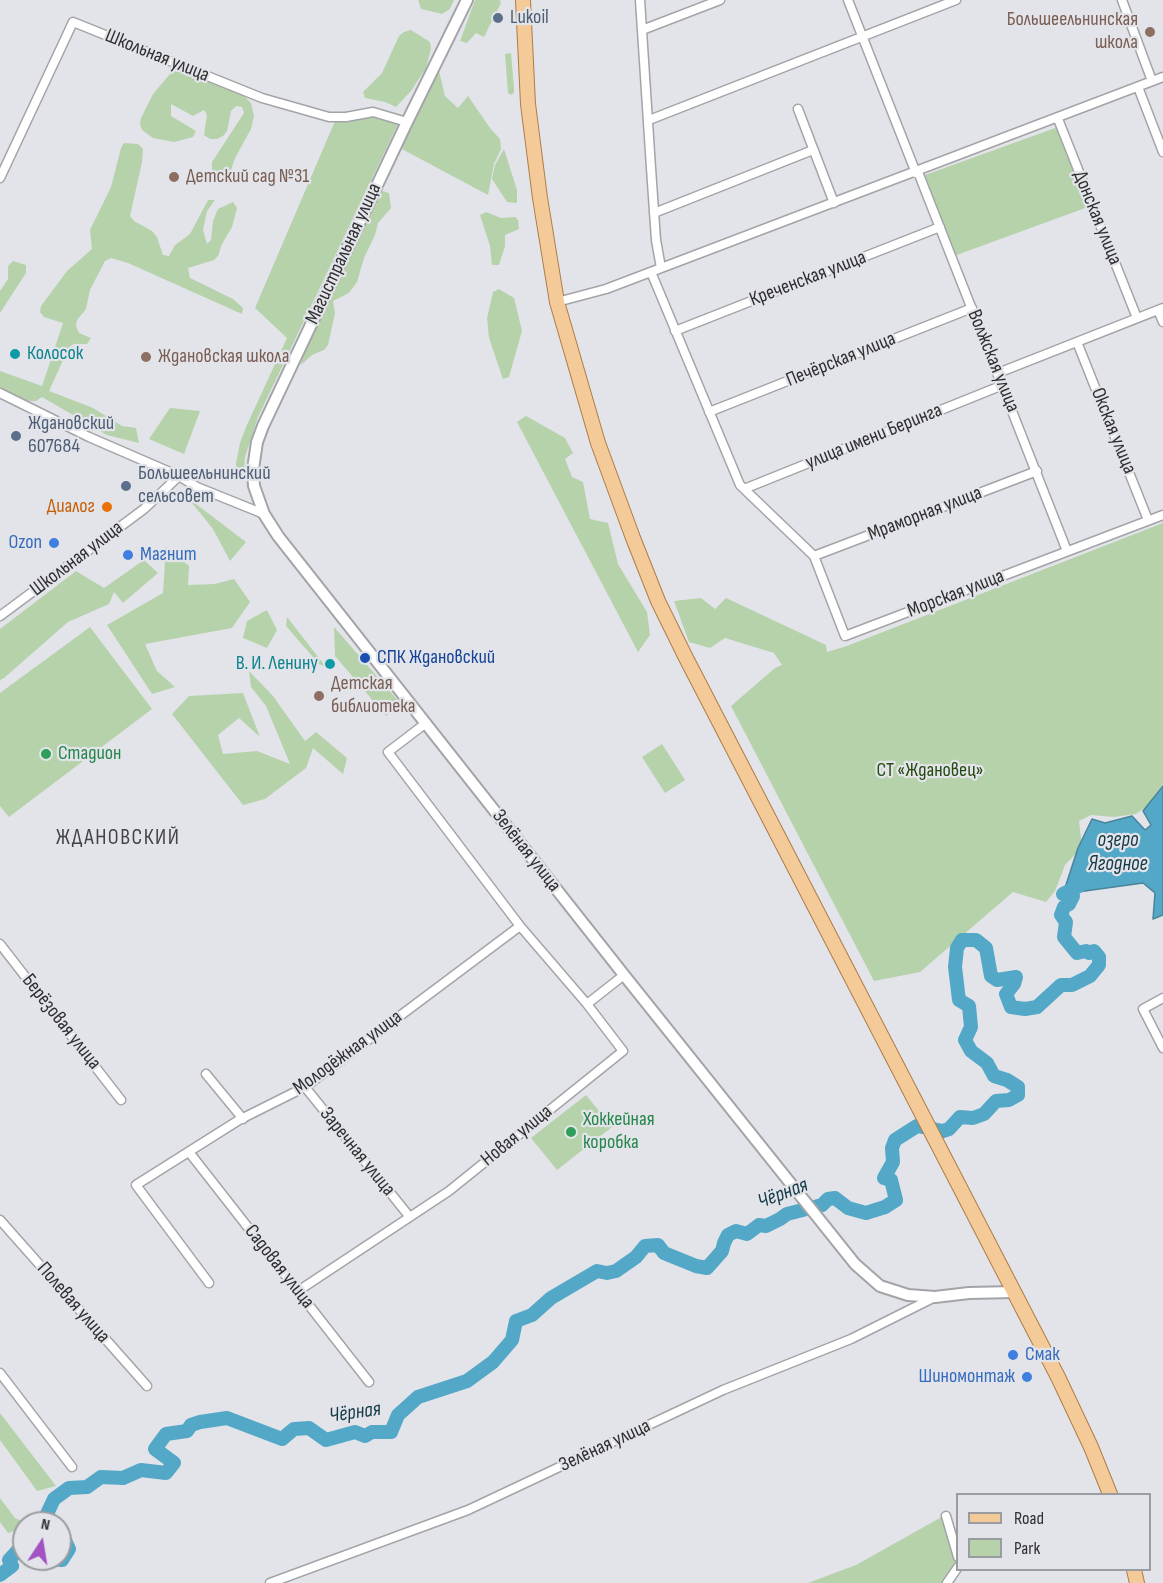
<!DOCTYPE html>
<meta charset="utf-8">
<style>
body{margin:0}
#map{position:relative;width:1163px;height:1583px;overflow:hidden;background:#e3e4e9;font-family:"Sofia Sans Condensed",sans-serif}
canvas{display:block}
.legend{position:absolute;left:956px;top:1493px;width:195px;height:78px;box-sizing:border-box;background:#e3e4e9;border:2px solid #9b9c9f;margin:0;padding:8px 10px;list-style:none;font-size:18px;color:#2f2f31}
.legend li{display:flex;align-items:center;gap:12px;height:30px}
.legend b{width:30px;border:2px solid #9b9c9f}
.north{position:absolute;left:12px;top:1511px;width:60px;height:60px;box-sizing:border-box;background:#e3e4e9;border:2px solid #9b9c9f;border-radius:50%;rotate:12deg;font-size:16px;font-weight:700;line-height:24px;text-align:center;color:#2f2f31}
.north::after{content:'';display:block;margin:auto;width:21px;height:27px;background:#a252c3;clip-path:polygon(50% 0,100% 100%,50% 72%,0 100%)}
</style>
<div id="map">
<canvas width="1163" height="1583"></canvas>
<ul class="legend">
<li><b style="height:8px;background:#f5ca99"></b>Road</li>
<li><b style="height:16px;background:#b5d2ab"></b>Park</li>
</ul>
<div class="north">N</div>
</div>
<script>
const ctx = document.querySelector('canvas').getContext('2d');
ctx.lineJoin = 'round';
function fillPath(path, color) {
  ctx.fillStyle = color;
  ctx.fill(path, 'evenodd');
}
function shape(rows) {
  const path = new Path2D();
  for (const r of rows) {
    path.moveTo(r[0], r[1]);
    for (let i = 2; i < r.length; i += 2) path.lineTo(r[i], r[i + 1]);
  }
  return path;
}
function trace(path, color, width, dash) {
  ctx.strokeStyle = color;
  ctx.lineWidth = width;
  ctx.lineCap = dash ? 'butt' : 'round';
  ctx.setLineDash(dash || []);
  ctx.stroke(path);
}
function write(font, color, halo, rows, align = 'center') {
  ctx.font = font + ' "Sofia Sans Condensed",sans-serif';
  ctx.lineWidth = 4.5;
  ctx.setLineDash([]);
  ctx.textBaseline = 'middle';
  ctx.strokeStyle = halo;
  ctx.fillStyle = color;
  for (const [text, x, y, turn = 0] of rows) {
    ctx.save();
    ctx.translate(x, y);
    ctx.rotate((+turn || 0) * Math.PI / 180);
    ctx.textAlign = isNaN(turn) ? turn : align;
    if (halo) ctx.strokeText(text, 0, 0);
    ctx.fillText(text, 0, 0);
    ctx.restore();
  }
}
const green = shape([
 [418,0,454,0,450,9,442,14,421,9],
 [475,0,500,0,501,3,484,37,476,33,467,43,460,41],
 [411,30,430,42,431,49,426,68,411,91,396,107,385,102,365,98,363,92,382,73,399,36,404,32],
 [511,53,514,89,514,93,511,95,508,93,505,54],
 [176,71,183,71,237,89,251,103,254,116,251,129,235,158,229,176,223,180,212,173,212,162,244,113,242,107,236,106,231,111,227,131,223,136,217,139,210,139,204,135,207,115,204,110,193,116,171,104,171,116,196,131,193,137,174,142,153,138,142,130,140,124,141,118,153,94,170,74],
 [439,71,445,96,458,108,468,96,490,128,500,139,501,149,494,164,488,195,400,148],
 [371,114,395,120,397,126,258,417,245,457,244,470,237,472,236,463,240,443,246,427,287,338,255,308,335,121],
 [1058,127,1088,207,954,256,925,175],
 [124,143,138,144,143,149,142,162,130,216,134,221,152,231,157,237,163,255,169,256,175,245,190,234,208,200,215,200,207,211,203,230,207,244,211,240,213,221,218,209,233,202,237,208,232,227,222,244,218,256,214,260,188,268,190,278,233,299,243,308,242,314,128,263,111,258,105,261,90,290,86,309,77,320,76,326,79,333,91,338,87,344,74,344,69,347,49,391,93,408,122,426,136,428,139,443,107,435,42,397,36,401,29,401,11,396,0,389,0,371,42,386,63,323,44,317,40,312,41,306,67,271,92,249,90,230,111,187,121,148],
 [504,149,517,190,517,203,507,202,492,179,495,165],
 [379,190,389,193,391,208,378,223,375,235,364,258,357,282,349,293,333,301,335,313,328,345,324,350,312,355,301,365,306,342],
 [486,212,501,218,515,217,518,220,519,229,505,235,505,246,499,265,492,265,490,246,480,215],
 [13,261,26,265,26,273,0,313,0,291,8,279,8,266],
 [499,289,514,298,522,331,509,377,503,379,489,338,487,318,493,292],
 [170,408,200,411,184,454,149,439],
 [526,416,565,438,573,453,565,459,572,477,583,482,590,519,608,523,618,564,647,612,650,635,638,652,517,422],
 [188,498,246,542,230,561,213,529],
 [1163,523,1163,784,1147,806,1136,814,1114,817,1091,815,1079,821,1082,847,1065,865,1055,891,1046,902,1013,892,920,972,874,981,731,706,775,668,782,665,774,653,725,638,710,648,689,642,674,601,701,598,715,609,726,598,826,645,827,652,847,646],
 [166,547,189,566,188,585,215,584,234,579,250,602,232,628,145,644,157,671,175,687,152,694,107,625,163,593],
 [144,560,158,573,123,603,114,592,109,604,68,622,4,678,0,680,0,629,76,571,104,588],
 [267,610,277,630,267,648,243,638,247,621],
 [287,617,326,667,319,664,286,626],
 [90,627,152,709,9,817,0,806,0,693],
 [334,627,401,704,386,716,335,656],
 [249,671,273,696,305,741,316,732,347,758,343,774,313,748,306,768,265,799,243,805,172,714,189,696,243,693,260,737,239,718,218,735,223,754,257,751,290,764,266,706,251,687],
 [662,744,685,780,665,793,642,757],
 [586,1095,612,1127,557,1170,531,1138],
 [0,1413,56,1486,37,1491,0,1440],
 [0,1498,15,1518,27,1523,24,1523,24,1528,8,1533,0,1522],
 [947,1514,957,1551,958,1570,947,1583,808,1583,856,1565]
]);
const water = shape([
 [1163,786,1163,915,1153,919,1155,893,1143,883,1063,894,1078,848,1092,819,1105,823,1132,816,1145,830,1151,825,1143,811,1163,786]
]);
const river = shape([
 [53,1523,46,1516,54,1499,69,1488,87,1487,101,1477,123,1478,141,1470,166,1473,174,1463,155,1449,166,1434,187,1431,191,1425,200,1422,227,1418,282,1439,294,1429,309,1428,326,1440,355,1432,365,1436,372,1432,391,1432,398,1415,418,1397,467,1381,493,1362,512,1340,516,1321,532,1315,551,1298,597,1271,607,1273,616,1271,636,1257,645,1246,658,1245,664,1253,696,1266,707,1268,722,1251,724,1243,728,1235,736,1231,747,1234,759,1225,766,1226,780,1219,787,1214,822,1205,828,1199,835,1198,848,1208,866,1213,885,1207,896,1200,891,1180,884,1178,893,1162,892,1148,895,1140,917,1126,943,1131,949,1129,960,1117,973,1118,984,1114,996,1101,1009,1100,1018,1095,1018,1087,1007,1080,994,1076,987,1063,971,1051,965,1040,971,1027,969,1006,959,1000,955,967,957,948,962,940,976,940,986,948,991,976,997,980,1016,977,1014,984,1006,994,1011,1007,1025,1009,1037,1007,1061,985,1072,985,1090,976,1099,965,1099,957,1094,951,1089,953,1086,951,1077,953,1064,937,1066,922,1061,915,1064,907,1069,904,1073,896,1063,894,1079,886],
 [53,1559,62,1560,69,1549,60,1529],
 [0,1575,12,1566,9,1560,21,1547,24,1546]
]);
const minor = shape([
 [640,0,651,168,656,240,661,268],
 [848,0,916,173],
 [1122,0,1152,81],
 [642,30,720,0],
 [1138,87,1163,152],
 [798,109,834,203],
 [1058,119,1137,318],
 [649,120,956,0],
 [918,172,1067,551],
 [0,178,73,22,262,98,329,117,346,117,373,112,407,122],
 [654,213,813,150],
 [651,272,740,485,814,556,845,636,1163,515],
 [557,302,606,289,1163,77],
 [1158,310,1163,322],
 [675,331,940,227],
 [1077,342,1148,520],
 [998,373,1163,308],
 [0,393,89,437,179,476,197,487,264,514],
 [709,412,972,308],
 [744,489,1003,385],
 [814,556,1037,471],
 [0,616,144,509,179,476],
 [426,723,388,752,520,926,587,1004,624,975],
 [0,944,121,1100],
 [1163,998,1143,1009,1163,1048],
 [206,1074,243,1119],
 [305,1087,409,1216],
 [189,1152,369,1382],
 [0,1220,147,1386],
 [209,1283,136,1185,239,1120,305,1087,520,926],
 [298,1291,449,1191,623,1051,587,1004],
 [0,1373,72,1467],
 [946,1516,958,1557],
 [270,1583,468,1510,723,1390,851,1339,935,1297],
 [947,1583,958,1567]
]);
const tertiary = shape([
 [467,0,407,122,263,426,257,442,253,469,254,486,264,514,278,536,624,975,855,1264,880,1286,908,1295,935,1297,969,1293,1014,1292]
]);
const primary = shape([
 [523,0,528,104,540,198,557,302,598,443,633,538,658,601,685,656,1058,1377,1091,1447,1110,1494],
 [1134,1570,1137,1583]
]);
const markers = [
 [498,18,6,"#5c6f8a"],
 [1150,32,6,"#8d6e63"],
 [174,177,6,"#8d6e63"],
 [15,354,6,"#0f9aa8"],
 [146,357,6,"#8d6e63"],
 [16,436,6,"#5c6f8a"],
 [126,486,6,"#5c6f8a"],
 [107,507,6,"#e8710a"],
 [54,543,6,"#3f7fe0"],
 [128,555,6,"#3f7fe0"],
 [365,658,6,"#1a4fb4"],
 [330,664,6,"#0f9aa8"],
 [319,696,6,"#8d6e63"],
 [46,754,6,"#2e9e5b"],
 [571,1132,6,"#2e9e5b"],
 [1013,1355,6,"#3f7fe0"],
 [1027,1377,6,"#3f7fe0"]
];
const serviceNames = [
 ["Lukoil",510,18],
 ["Ждановский",28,424],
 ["607684",28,447],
 ["Большеельнинский",138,474],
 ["сельсовет",138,497]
];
const educationNames = [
 ["Большеельнинская",1138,20,"right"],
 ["школа",1138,43,"right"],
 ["Детский сад №31",186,177],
 ["Ждановская школа",158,357],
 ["Детская",331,684],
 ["библиотека",331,707]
];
const streetNames = [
 ["Школьная улица",157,56,22],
 ["Донская улица",1097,218,68],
 ["Магистральная улица",344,254,-65],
 ["Креченская улица",808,279,-21],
 ["Печёрская улица",841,360,-22],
 ["Волжская улица",993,361,68],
 ["Окская улица",1113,431,68],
 ["улица имени Беринга",874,437,-22],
 ["Мраморная улица",925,514,-21],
 ["Школьная улица",77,559,-37],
 ["Морская улица",956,594,-21],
 ["Зелёная улица",526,851,52],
 ["Берёзовая улица",61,1022,52],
 ["Молодёжная улица",348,1053,-36],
 ["Новая улица",517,1136,-39],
 ["Заречная улица",357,1152,51],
 ["Садовая улица",279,1267,52],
 ["Полевая улица",73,1303,49],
 ["Зелёная улица",605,1446,-25]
];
const cultureNames = [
 ["Колосок",27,354],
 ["В. И. Ленину",318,664,"right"]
];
const foodNames = [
 ["Диалог",95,507]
];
const shopNames = [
 ["Ozon",42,543],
 ["Магнит",140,555,"left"],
 ["Смак",1025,1355,"left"],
 ["Шиномонтаж",1015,1377]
];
const transitNames = [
 ["СПК Ждановский",377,658]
];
const leisureNames = [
 ["Стадион",58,754],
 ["Хоккейная",583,1120],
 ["коробка",583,1143]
];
const parkNames = [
 ["СТ «Ждановец»",930,771]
];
const waterNames = [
 ["озеро",1118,841],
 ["Ягодное",1118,865],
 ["Чёрная",783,1194,-21],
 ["Чёрная",355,1413,-8]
];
const quarterNames = [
 ["ЖДАНОВСКИЙ",118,838]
];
fillPath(green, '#b5d2ab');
fillPath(water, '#54a8c7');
trace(water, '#49849a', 1.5);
trace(river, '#54a8c7', 14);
trace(minor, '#a3a4a8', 11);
trace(tertiary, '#a3a4a8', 14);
trace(primary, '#ac7d48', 16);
trace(minor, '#fff', 8);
trace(tertiary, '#fff', 10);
trace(primary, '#f5ca99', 14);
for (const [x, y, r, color] of markers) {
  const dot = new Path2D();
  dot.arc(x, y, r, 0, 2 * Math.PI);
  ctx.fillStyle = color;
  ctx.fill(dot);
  trace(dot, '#e3e4e9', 2);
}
write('20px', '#4e5e75', '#e3e4e9', serviceNames, 'left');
write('20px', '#785e54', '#e3e4e9', educationNames, 'left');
write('20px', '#2f2f31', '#e3e4e9', streetNames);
write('20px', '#0d838f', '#e3e4e9', cultureNames, 'left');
write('20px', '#c56008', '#e3e4e9', foodNames, 'right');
write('20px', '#366cbe', '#e3e4e9', shopNames, 'right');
write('20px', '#164399', '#e3e4e9', transitNames, 'left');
write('20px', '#27864d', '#e3e4e9', leisureNames, 'left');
write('20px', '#234a0f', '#e3e4e9', parkNames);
write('italic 21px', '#133a47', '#e3e4e9', waterNames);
ctx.letterSpacing = '1.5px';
write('22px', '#434347', '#e3e4e9', quarterNames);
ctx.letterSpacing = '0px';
</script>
